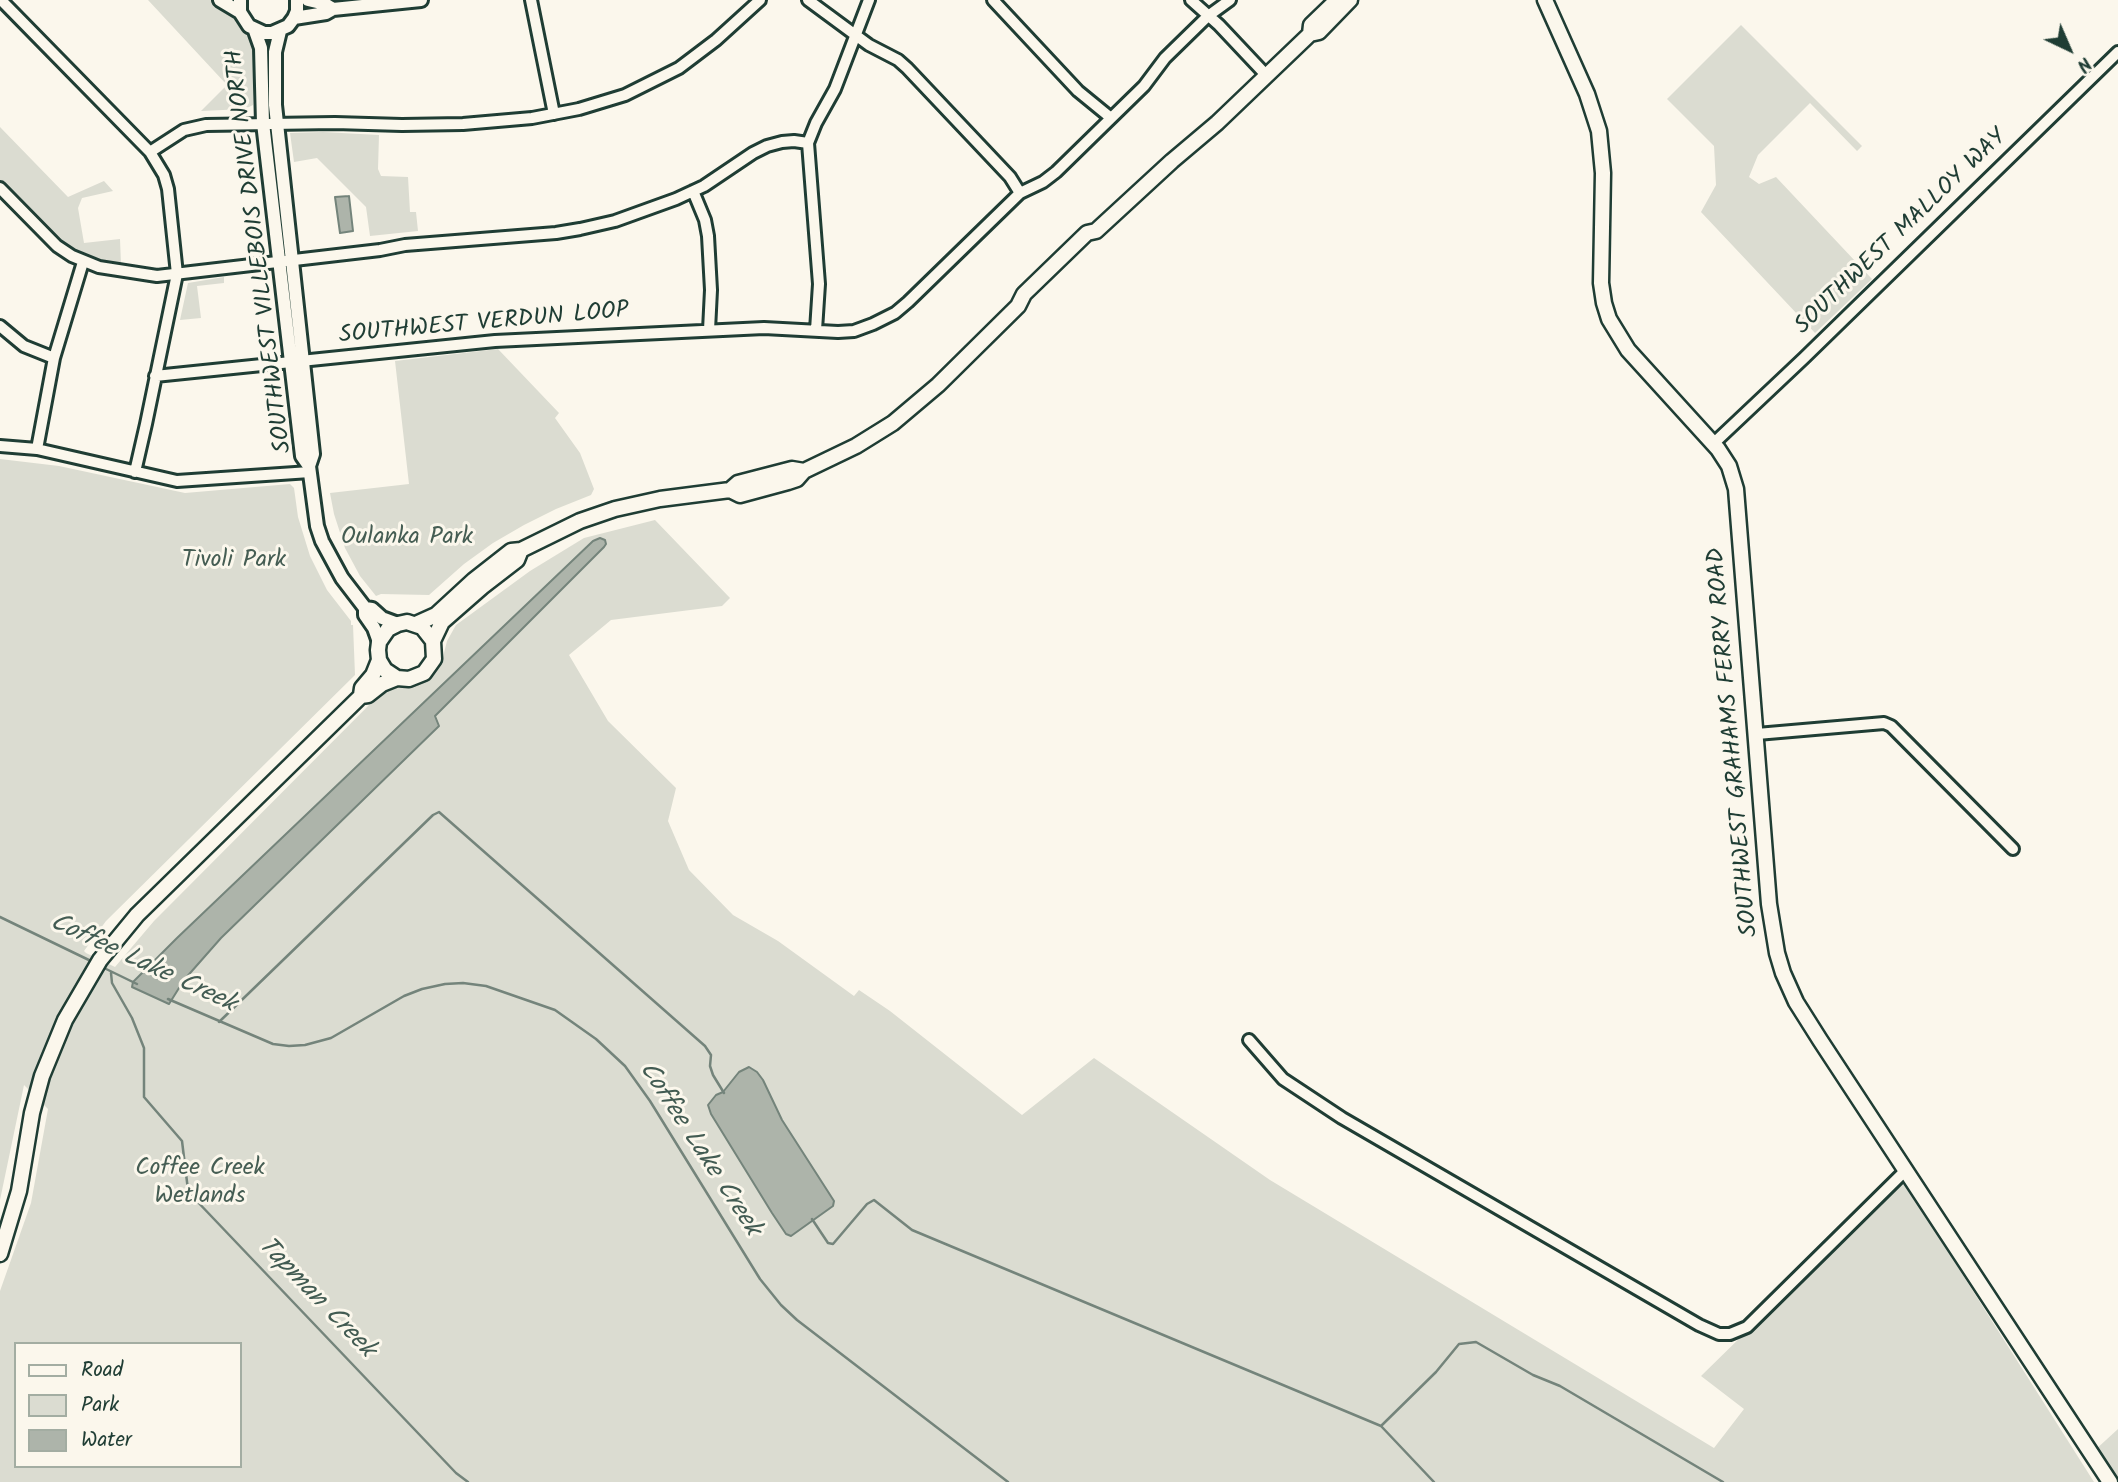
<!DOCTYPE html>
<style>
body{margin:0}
#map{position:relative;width:2118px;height:1482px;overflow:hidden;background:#fbf7ec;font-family:Kalam,sans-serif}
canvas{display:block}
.legend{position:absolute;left:14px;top:1342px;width:228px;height:126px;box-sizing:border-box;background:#fbf7ec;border:2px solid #a3ada2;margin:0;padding:9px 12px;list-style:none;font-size:21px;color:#1f3d34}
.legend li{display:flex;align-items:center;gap:14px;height:35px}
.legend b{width:35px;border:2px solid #a3ada2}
.north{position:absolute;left:2034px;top:14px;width:70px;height:70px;-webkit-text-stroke:5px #fbf7ec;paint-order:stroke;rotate:136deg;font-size:19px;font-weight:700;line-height:28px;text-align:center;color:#1f3d34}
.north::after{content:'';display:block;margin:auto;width:24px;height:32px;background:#1f3d34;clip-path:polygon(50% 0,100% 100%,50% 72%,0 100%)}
</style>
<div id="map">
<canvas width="2118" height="1482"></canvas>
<ul class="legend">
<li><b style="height:9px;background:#fbf7ec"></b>Road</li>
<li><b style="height:19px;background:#dbdcd1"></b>Park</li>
<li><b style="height:19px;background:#adb4aa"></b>Water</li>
</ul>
<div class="north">N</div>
</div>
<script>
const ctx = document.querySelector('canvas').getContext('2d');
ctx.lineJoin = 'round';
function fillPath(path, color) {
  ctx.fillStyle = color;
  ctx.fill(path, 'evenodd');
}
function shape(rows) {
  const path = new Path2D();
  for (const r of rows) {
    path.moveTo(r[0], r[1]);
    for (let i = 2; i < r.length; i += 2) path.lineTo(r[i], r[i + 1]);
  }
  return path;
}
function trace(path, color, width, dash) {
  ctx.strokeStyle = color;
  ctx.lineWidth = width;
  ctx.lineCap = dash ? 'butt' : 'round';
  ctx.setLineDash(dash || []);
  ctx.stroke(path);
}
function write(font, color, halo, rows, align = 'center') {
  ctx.font = font + ' Kalam,sans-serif';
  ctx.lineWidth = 6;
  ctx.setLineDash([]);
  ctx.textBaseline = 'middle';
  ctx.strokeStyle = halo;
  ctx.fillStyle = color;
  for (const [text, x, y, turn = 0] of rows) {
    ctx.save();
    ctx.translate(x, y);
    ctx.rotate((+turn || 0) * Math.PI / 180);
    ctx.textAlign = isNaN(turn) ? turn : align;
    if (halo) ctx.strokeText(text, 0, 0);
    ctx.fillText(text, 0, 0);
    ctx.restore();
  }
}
const green = shape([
 [148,0,212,0,230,8,253,37,253,105,245,109,201,111,227,85],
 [1741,25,1862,146,1857,151,1810,103,1758,155,1749,177,1759,184,1776,177,1872,279,1815,333,1701,212,1716,185,1714,146,1667,99],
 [0,127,68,197,104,181,113,191,82,198,78,208,84,243,120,239,121,265,94,261,66,247,0,180],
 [323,132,379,135,378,169,381,176,408,177,410,212,416,212,418,231,370,236,366,207,317,158,294,162,290,133],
 [224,277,224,283,197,286,201,318,180,320,188,283],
 [498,349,559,413,555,418,580,453,594,489,591,495,556,509,524,525,493,543,464,564,429,595,381,594,376,596,360,576,345,548,334,514,330,493,409,484,395,361],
 [0,459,59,466,185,493,290,484,294,488,298,517,310,556,327,590,351,621,351,625,353,625,355,675,106,921,84,951,86,953,115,967,154,921,379,695,392,687,409,687,423,683,435,673,442,661,447,641,456,625,530,571,584,538,655,520,730,598,722,606,611,620,569,655,608,721,676,788,668,821,689,870,733,915,778,941,854,996,859,990,890,1011,1022,1115,1094,1058,1270,1180,1714,1448,1744,1409,1701,1376,1902,1179,2094,1482,0,1482,0,1291,31,1203,48,1109,24,1085,0,1200],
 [16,1344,240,1344,240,1466,16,1466],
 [2118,1429,2118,1482,2115,1482,2094,1451]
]);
const water = shape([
 [349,196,353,231,340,233,335,197,349,196],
 [600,538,605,540,606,544,604,547,435,716,439,726,221,938,184,980,169,1004,132,987,133,982,177,938,593,541,600,538],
 [749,1067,757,1072,763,1080,782,1120,834,1201,833,1206,791,1236,786,1234,772,1213,711,1114,708,1105,716,1095,723,1092,739,1072,749,1067]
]);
const stream = shape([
 [0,917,93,962],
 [102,967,137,984],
 [111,973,112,983,132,1018,144,1048,144,1097,182,1141,188,1190,193,1197,456,1473,468,1482],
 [168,999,273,1044,289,1046,305,1045,331,1038,404,996,422,989,445,984,463,983,486,986,555,1010,596,1039,625,1066,650,1101,760,1279,781,1305,797,1320,1008,1482],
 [219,1022,433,815,439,812,705,1046,711,1055,710,1066,713,1075,724,1093],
 [812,1219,828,1243,833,1244,867,1204,874,1200,912,1230,1381,1426,1434,1482],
 [1381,1426,1436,1372,1459,1344,1476,1342,1533,1375,1560,1386,1723,1482]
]);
const minor = shape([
 [1,0,150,152,164,175,168,189,177,274,146,424,135,472],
 [531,0,554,114],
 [808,0,869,45,898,60,907,68,1010,177,1020,193],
 [993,0,1078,91,1111,118],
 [1191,0,1219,25,1267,76],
 [150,152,184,130,206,125,335,123,402,125,463,124,532,118,579,109,625,95,679,68,716,40,760,0],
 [0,188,57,246,72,256,99,267,157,276,380,250,405,245,556,233,580,229,615,221,676,199,704,186,753,153,767,146,782,142,794,141,808,143],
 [693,191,705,220,708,236,711,290,709,330],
 [0,326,24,346,54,358],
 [816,330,819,284,808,143,816,123,835,89,869,0],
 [155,376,495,341,764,328,838,332,854,331,873,324,895,313,908,302,1020,193,1043,182,1056,172,1144,86,1165,58,1208,16,1230,0],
 [1714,443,1804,358,2118,52],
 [0,446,37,449,177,481,310,472],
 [37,449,54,358,83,262],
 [1757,734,1884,723,1891,726,2013,849],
 [1249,1040,1283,1079,1342,1118,1699,1325,1719,1334,1730,1334,1747,1327,1906,1170]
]);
const tertiary = shape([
 [220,0,240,12],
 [240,0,240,12,249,26,264,33,272,33,288,26,294,18,297,11,297,0],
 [308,0,325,4,333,9],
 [294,18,326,13,333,9,421,0],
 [255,31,261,48,263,123,302,456,309,466,317,526,322,541,342,578,365,608,365,615,374,628,379,642],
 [280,31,275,52,275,105,313,454,309,466],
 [365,608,372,609,382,618,398,624]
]);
const secondary = shape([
 [1545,0,1587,94,1599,131,1603,173,1601,283,1604,303,1609,319,1628,350,1718,449,1729,466,1736,489,1769,904,1777,953,1783,973,1796,1002,1820,1040,2110,1482],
 [1310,34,1311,25,1337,0],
 [730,490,738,483,792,469,804,471],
 [416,624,436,615,474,580,511,551,521,550,580,521,615,509,660,499,730,490,740,495,788,482,797,479,804,471,856,446,893,423,938,385,1018,306,1024,294,1087,233,1096,231,1172,161,1217,123,1310,34,1319,32,1350,0],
 [433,641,422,627,407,622,398,624,388,629,379,642,378,650,379,660,385,670,397,678,409,679,424,673,434,659,433,641,442,622,482,587,517,560,521,550],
 [361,695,362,688,373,675,379,660],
 [0,1254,19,1191,32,1113,42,1076,65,1020,100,960,137,915,361,696,368,695,382,684,397,678]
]);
const streetNames = [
 ["SOUTHWEST MALLOY WAY",1902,233,-44],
 ["SOUTHWEST VILLEBOIS DRIVE NORTH",261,251,-97],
 ["SOUTHWEST VERDUN LOOP",484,325,-5],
 ["SOUTHWEST GRAHAMS FERRY ROAD",1735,742,-95]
];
const parkNames = [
 ["Oulanka Park",407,539],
 ["Tivoli Park",234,562],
 ["Coffee Creek",200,1170],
 ["Wetlands",200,1198]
];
const waterNames = [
 ["Coffee Lake Creek",142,965,25],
 ["Coffee Lake Creek",698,1150,57],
 ["Tapman Creek",315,1299,46]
];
fillPath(green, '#dbdcd1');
fillPath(water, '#adb4aa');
trace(water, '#74847b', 2);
trace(stream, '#74847b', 2.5);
trace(minor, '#1f3d34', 16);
trace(tertiary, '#1f3d34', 18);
trace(secondary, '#1f3d34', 19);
trace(minor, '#fbf7ec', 10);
trace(tertiary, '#fbf7ec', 12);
trace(secondary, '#fbf7ec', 14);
write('24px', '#1f3d34', '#fbf7ec', streetNames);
write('24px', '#455d53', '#fbf7ec', parkNames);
write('italic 26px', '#425b52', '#fbf7ec', waterNames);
</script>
